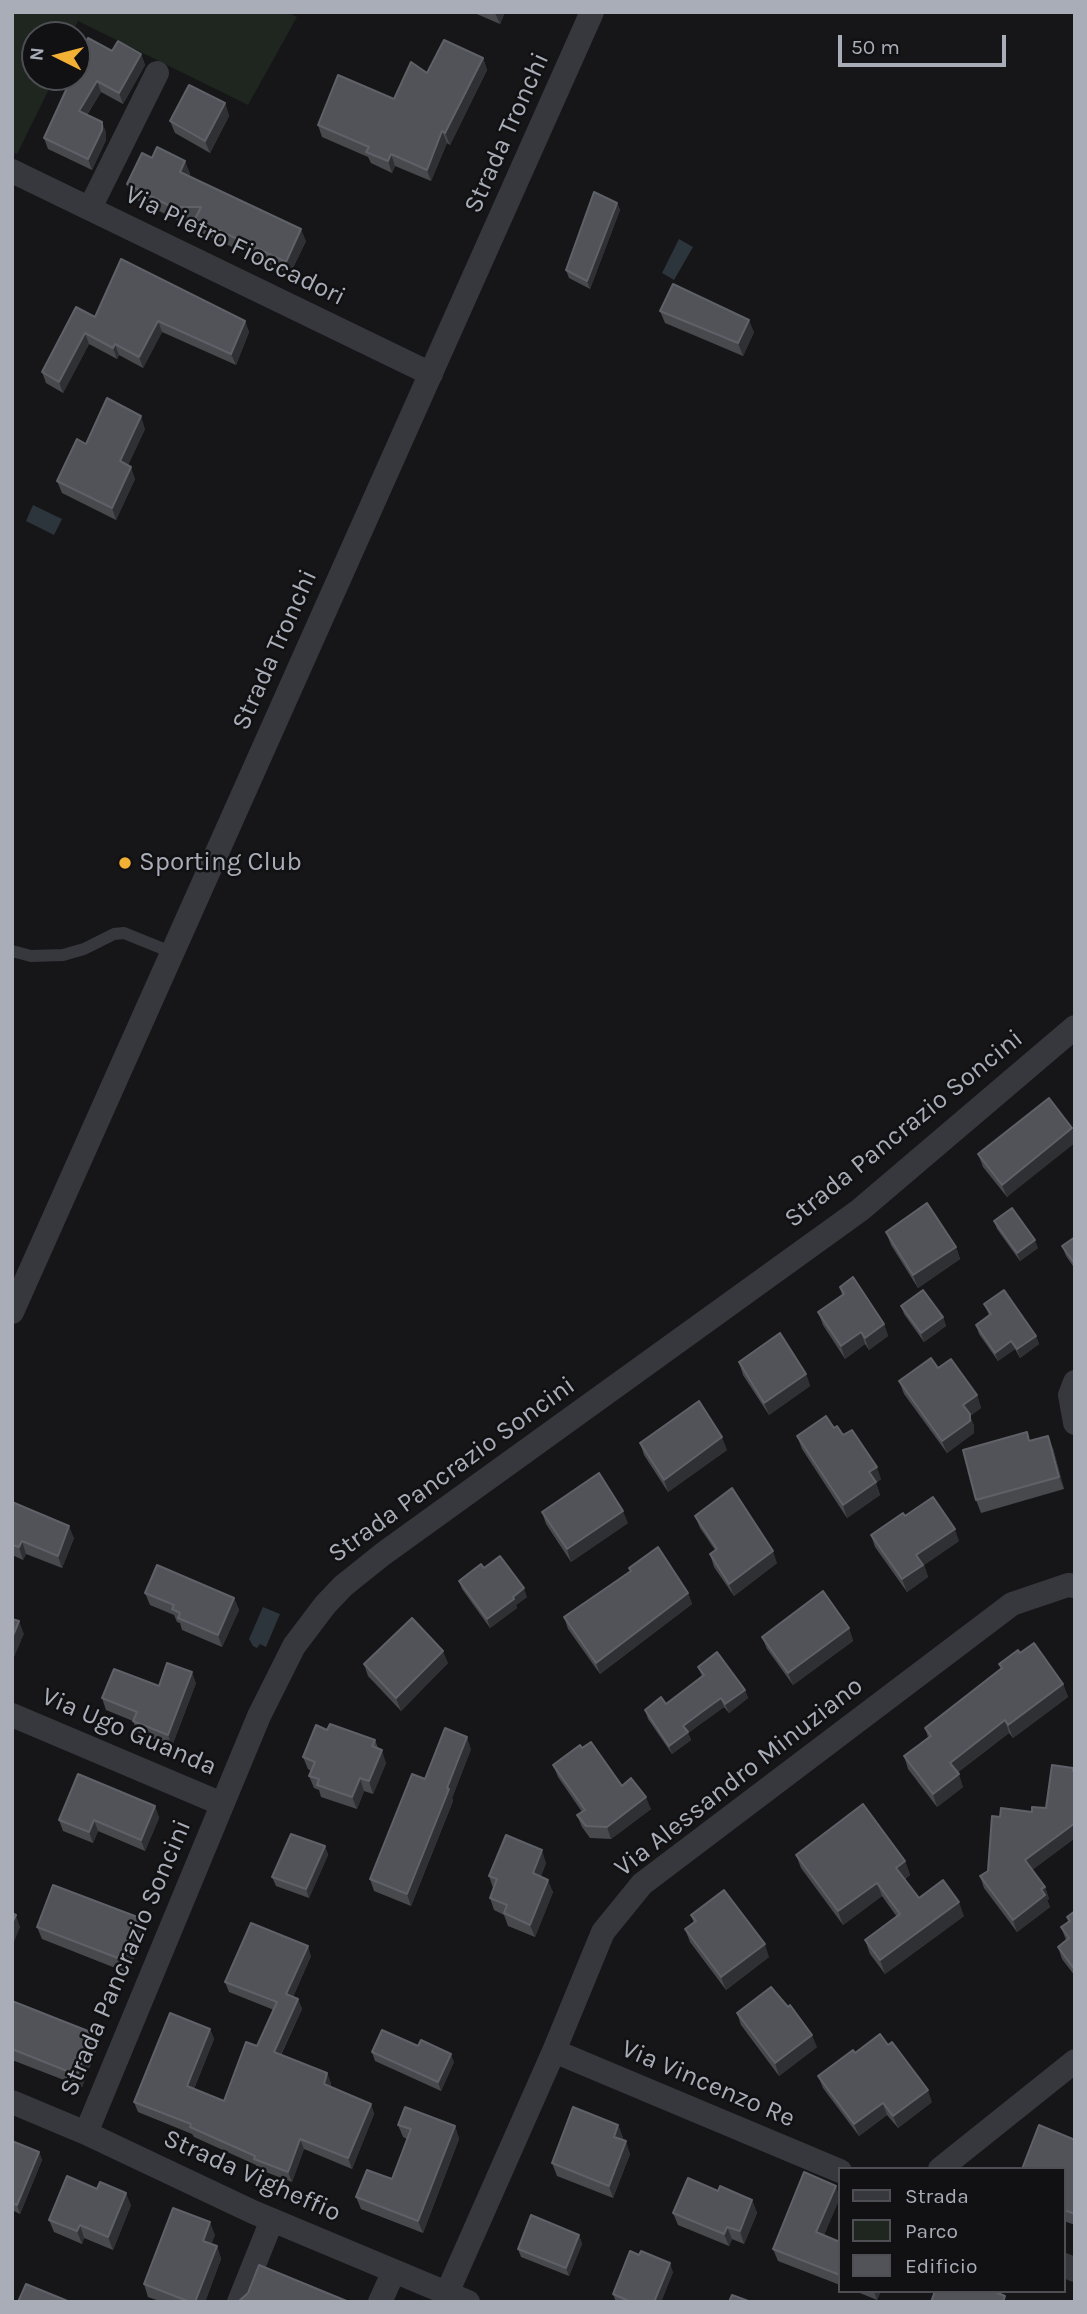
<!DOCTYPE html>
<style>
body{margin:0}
#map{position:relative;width:1087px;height:2314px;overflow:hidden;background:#161618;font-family:Karla,sans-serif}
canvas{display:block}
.frame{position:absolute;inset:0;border:14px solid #a8adb8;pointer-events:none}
.legend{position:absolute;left:838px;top:2167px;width:228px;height:126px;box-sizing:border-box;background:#111113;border:2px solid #4d4f55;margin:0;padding:9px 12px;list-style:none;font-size:21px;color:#a8adb8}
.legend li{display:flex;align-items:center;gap:14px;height:35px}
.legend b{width:35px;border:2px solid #4d4f55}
.north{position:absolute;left:21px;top:21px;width:70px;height:70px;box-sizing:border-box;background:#111113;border:2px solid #4d4f55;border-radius:50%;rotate:276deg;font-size:19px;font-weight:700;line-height:28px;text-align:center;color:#a8adb8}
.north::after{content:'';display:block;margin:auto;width:24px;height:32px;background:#f2b134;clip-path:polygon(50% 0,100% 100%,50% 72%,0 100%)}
.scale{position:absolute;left:838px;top:35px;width:168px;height:32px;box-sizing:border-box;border:4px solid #a8adb8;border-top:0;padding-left:9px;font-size:21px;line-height:24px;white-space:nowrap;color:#a8adb8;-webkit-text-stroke:5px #111113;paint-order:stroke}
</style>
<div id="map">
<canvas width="1087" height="2314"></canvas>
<div class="frame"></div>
<ul class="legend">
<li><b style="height:9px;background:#37383d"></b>Strada</li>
<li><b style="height:19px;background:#1e261f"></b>Parco</li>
<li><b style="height:19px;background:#525359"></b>Edificio</li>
</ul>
<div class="north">N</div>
<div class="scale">50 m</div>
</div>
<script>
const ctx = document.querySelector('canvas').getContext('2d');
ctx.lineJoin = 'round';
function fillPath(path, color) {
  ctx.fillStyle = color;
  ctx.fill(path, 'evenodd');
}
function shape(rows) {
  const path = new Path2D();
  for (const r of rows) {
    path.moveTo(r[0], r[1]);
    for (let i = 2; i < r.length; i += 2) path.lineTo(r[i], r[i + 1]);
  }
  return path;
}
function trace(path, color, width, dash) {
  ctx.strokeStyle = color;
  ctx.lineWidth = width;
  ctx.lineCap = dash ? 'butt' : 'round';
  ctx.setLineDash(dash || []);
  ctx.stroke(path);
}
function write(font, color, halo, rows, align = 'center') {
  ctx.font = font + ' Karla,sans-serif';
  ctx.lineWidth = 5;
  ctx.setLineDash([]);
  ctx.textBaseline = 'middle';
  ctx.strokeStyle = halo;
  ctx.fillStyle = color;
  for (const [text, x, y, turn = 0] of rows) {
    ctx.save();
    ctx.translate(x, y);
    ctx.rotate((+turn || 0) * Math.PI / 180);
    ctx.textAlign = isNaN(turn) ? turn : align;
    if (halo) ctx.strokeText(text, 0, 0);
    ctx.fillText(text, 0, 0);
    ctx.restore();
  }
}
const green = shape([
 [12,12,287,12,297,17,248,105,78,21,71,35,35,35,35,77,50,77,48,83,51,85,17,154,12,152]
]);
const water = shape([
 [679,239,693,247,674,280,662,273],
 [33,505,62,519,54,535,26,521],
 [263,1607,280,1614,266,1647,260,1644,257,1648,253,1646,249,1639]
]);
const lane = shape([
 [12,951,31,956,63,955,84,949,114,934,124,933,171,952]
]);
const street = shape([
 [12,171,431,374],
 [90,208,157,73],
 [12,1312,592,12],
 [1075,1382,1070,1395,1075,1423],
 [12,1715,222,1804],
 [554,2051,840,2171],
 [12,2102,86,2133,253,2212,468,2302],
 [86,2133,259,1716,294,1646,325,1605,343,1586,383,1554,860,1210,1075,1027],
 [940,2169,1075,2061],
 [1064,2265,1075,2270],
 [447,2293,554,2051,603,1932,642,1884,1012,1604,1068,1585,1075,1586],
 [239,2302,272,2220],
 [380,2302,394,2271]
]);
const wall = shape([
 [472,12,505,12,500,24],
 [112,51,141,54,145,65,123,104,101,92,87,115,102,122,106,133,106,140,92,170,48,149,44,138,71,80,70,77,77,77],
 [483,58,487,70,450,145,447,143,431,181,395,166,392,173,371,163,368,157,322,137,318,125,394,99,427,73],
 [225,103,229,116,210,153,175,133,170,121],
 [152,158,190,173,189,176,306,241,290,274,200,232,195,220,177,220,131,197,127,184],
 [617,203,620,210,590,289,569,278,566,270],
 [660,311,754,332,743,356,665,323],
 [95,317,245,321,249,332,236,365,162,332,143,368,119,355,117,359,89,344,63,393,46,383,42,372],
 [145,429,128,465,135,479,116,520,62,493,57,481,86,444],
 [1075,1135,1007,1197,983,1167,978,1154],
 [994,1221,1038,1248,1020,1261,997,1229],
 [886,1232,956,1247,960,1259,918,1288,891,1245],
 [1075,1237,1075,1269,1066,1256,1062,1246],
 [840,1287,884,1324,888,1336,869,1350,865,1344,845,1359,823,1325,818,1312,842,1295],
 [984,1304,1036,1336,1039,1344,1020,1358,1015,1349,998,1361,979,1334,976,1325,989,1315],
 [901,1306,943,1317,946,1326,924,1342,904,1314],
 [739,1362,806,1374,810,1386,769,1415,743,1375],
 [938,1368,977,1395,981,1408,970,1416,974,1426,974,1433,947,1453,904,1394,899,1381],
 [843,1435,881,1479,876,1483,880,1495,847,1518,802,1449,797,1436],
 [1030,1441,1053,1448,1064,1489,981,1513,976,1500],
 [640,1443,727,1450,668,1492,644,1455],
 [12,1502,74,1538,62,1568,26,1554,23,1560,12,1555],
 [542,1512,628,1523,571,1562,546,1524],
 [695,1516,777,1563,734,1596,714,1567,710,1554,715,1550,700,1528],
 [905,1516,959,1541,924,1565,928,1577,907,1592,875,1547,871,1535],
 [484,1568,527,1597,516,1605,517,1608,490,1628,462,1589,459,1581],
 [629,1568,688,1593,692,1604,600,1674,568,1629,564,1617,630,1571],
 [145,1593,234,1598,239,1610,222,1647,182,1630,180,1623,177,1622,174,1615,150,1605],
 [849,1628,853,1641,793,1685,767,1649,762,1637],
 [1020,1653,1063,1684,1068,1697,1013,1738,1009,1733,957,1773,963,1787,937,1807,908,1769,904,1756,928,1737,925,1728,1001,1668,999,1664],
 [448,1663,401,1711,368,1676,364,1664],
 [698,1667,745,1690,748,1698,729,1713,724,1707,688,1733,691,1740,672,1754,648,1719,645,1710,666,1704,702,1676],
 [196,1683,172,1746,137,1732,133,1721,106,1710,102,1698],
 [327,1730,375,1740,378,1748,386,1763,373,1794,364,1791,357,1809,321,1797,319,1790,314,1788,309,1776,311,1771,308,1769,303,1757],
 [471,1749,452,1798,453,1801,411,1906,374,1891,370,1879],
 [553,1765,622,1786,651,1809,611,1839,590,1838,582,1827,577,1815,582,1812,558,1777],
 [1073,1768,1074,1771,1075,1838,1032,1870,1045,1887,1049,1899,1047,1900,1050,1907,1017,1932,984,1888,980,1876,988,1871,1000,1817,1032,1812,1046,1808],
 [155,1806,159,1818,145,1851,98,1831,93,1843,63,1831,59,1820],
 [325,1846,328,1855,309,1898,276,1886,272,1877],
 [796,1855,905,1861,910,1875,905,1879,919,1898,964,1916,885,1974,870,1954,865,1940,897,1917,882,1896,843,1925,801,1868],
 [546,1863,541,1876,553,1892,535,1937,508,1926,504,1915,494,1910,490,1898,493,1888,489,1876],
 [1075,1911,1075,1976,1062,1959,1058,1947,1066,1940,1061,1927,1068,1921,1067,1917],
 [691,1915,769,1957,726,1990,690,1942,685,1929,694,1923],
 [140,1918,144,1931,128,1973,42,1939,37,1927],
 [311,1956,293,1997,298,1999,302,2009,281,2055,327,2073,331,2084,330,2087,371,2104,374,2114,352,2169,304,2149,292,2182,258,2169,256,2165,194,2137,192,2134,138,2112,134,2102,210,2029,214,2039,194,2089,224,2101,257,2046,274,2010,229,1992,225,1982],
 [12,2001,93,2033,98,2045,82,2087,12,2060],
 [737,2013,817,2047,779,2076,741,2025],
 [372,2052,454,2062,441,2091,375,2061],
 [855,2053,932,2102,898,2128,887,2115,859,2136,823,2088,818,2076],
 [398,2125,455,2126,459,2139,423,2233,361,2209,356,2197,392,2179,407,2139,403,2137],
 [618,2125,623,2138,622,2140,630,2154,613,2198,557,2176,552,2163],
 [1075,2140,1075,2225,1064,2221,1064,2169],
 [12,2141,39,2152,42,2160,20,2214,12,2210],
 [718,2191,752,2200,757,2213,744,2244,732,2239,729,2246,678,2225,673,2213],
 [840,2197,824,2235,840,2242,840,2285,778,2261,773,2249],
 [131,2205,113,2250,84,2238,82,2244,54,2232,49,2220],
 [215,2235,211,2244,217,2246,221,2259,205,2302,162,2302,148,2297,144,2284],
 [579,2235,582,2244,569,2276,521,2257,518,2249],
 [639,2255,673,2272,661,2302,616,2302,613,2294],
 [855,2291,881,2291,877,2300]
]);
const shadedWall = shape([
 [496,12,505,12,500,24,495,13],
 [141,54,145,65,123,104,119,93],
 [483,58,487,70,450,145,445,133],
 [97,81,101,92,82,122,79,111],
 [225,103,229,116,210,153,205,141],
 [102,122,106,133,106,140,92,170,88,159],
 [442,131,447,143,431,181,427,170],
 [391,154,395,166,392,173,388,161],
 [185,161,190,173,184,184,180,172],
 [617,203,620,210,590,289,587,281],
 [301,229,306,241,290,274,286,262],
 [749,320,754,332,743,356,738,343],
 [158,321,162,332,143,368,139,357],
 [245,321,249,332,236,365,231,354],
 [85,333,89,344,63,393,59,382],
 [115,344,119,355,117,359,113,348],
 [141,416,145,429,124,474,120,461],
 [131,467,135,479,116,520,112,508],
 [1072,1128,1075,1135,1075,1143,1007,1197,1002,1185],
 [1035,1240,1038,1248,1020,1261,1017,1253],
 [956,1247,960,1259,918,1288,913,1275],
 [943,1317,946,1326,924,1342,921,1333],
 [884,1324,888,1336,869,1350,865,1338],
 [861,1332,865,1344,845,1359,841,1346],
 [1036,1336,1039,1344,1020,1358,1017,1349],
 [1011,1341,1015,1349,998,1361,995,1353],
 [806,1374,810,1386,769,1415,764,1403],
 [977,1395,981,1408,970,1416,974,1426,974,1433,947,1453,942,1441,963,1405],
 [1048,1436,1053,1448,1064,1489,1059,1477],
 [722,1437,727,1450,668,1492,664,1480],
 [877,1467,881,1479,876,1483,880,1495,847,1518,843,1505,869,1472],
 [623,1511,628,1523,571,1562,567,1549],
 [69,1526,74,1538,62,1568,58,1556],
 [955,1529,959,1541,924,1565,928,1577,907,1592,902,1579,916,1555],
 [22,1541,26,1554,23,1560,19,1547],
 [773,1551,777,1563,734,1596,729,1584],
 [524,1588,527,1597,516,1605,517,1608,490,1628,487,1619],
 [688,1593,692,1604,600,1674,596,1663],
 [234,1598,239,1610,222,1647,218,1635],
 [19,1621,24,1634,12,1662,12,1638],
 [849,1628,853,1641,793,1685,788,1673],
 [443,1651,448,1663,401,1711,396,1698],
 [192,1672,196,1683,172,1746,168,1735],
 [1063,1684,1068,1697,1013,1738,1008,1725],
 [745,1690,748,1698,729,1713,725,1704],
 [721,1698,724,1707,688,1733,691,1740,672,1754,669,1746,683,1726],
 [1005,1720,1009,1733,954,1775,950,1763],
 [467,1737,471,1749,452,1798,453,1801,411,1906,407,1894],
 [382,1750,386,1763,373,1794,369,1781],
 [959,1774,963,1787,937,1807,933,1794],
 [360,1778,364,1791,357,1809,352,1797],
 [646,1797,651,1809,611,1839,607,1827],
 [155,1806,159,1818,145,1851,141,1840],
 [94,1820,98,1831,93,1843,89,1832],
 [1075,1823,1075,1838,1029,1872,1025,1860],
 [325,1846,328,1855,309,1898,306,1889],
 [542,1850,546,1863,537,1885,533,1873],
 [905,1861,910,1875,901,1881,896,1868],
 [548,1880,553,1892,535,1937,530,1925],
 [877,1883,882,1896,843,1925,838,1911],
 [1045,1887,1049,1899,1047,1900,1050,1907,1017,1932,1013,1920,1041,1889],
 [959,1902,964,1916,885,1974,880,1960],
 [16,1915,20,1927,12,1947,12,1923],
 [140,1918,144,1931,128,1973,123,1960],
 [765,1944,769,1957,726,1990,721,1977],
 [308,1946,311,1956,290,2004,286,1994],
 [298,1999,302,2009,277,2062,274,2052],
 [210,2029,214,2039,191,2096,187,2086],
 [93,2033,98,2045,82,2087,77,2075],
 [812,2035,817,2047,779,2076,775,2063],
 [451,2054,454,2062,441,2091,438,2082],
 [327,2073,331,2084,327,2094,324,2084],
 [928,2090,932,2102,898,2128,893,2116],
 [883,2103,887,2115,859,2136,854,2124],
 [371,2104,374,2114,352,2169,348,2158],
 [618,2125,623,2138,619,2149,614,2137],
 [455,2126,459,2139,423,2233,418,2221],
 [300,2139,304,2149,292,2182,288,2172],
 [626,2141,630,2154,613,2198,609,2186],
 [39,2152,42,2160,20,2214,17,2205],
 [836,2186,840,2198,820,2244,816,2232],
 [126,2193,131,2205,113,2250,108,2237],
 [752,2200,757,2213,744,2244,740,2231],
 [210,2222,215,2235,208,2253,203,2241],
 [80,2225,84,2238,82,2244,77,2231],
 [727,2227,732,2239,729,2246,724,2234],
 [579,2235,582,2244,569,2276,566,2268],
 [217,2246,221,2259,205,2302,195,2302],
 [670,2263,673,2272,661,2302,654,2302],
 [874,2291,881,2291,877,2300]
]);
const building = shape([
 [88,38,112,51,118,41,141,54,119,93,97,81,79,111,102,122,102,130,88,159,44,138,72,77,77,77,77,58,88,38],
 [444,40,483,58,445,133,442,131,427,170,391,154,388,161,366,152,369,147,318,125,338,75,394,99,411,62,427,73,444,40],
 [189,85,225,103,205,141,170,121,189,85],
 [157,147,185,161,180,172,301,229,286,262,195,219,201,207,172,207,127,184,142,153,152,158,157,147],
 [594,192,617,203,587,281,566,270,594,192],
 [121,259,245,321,231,354,158,321,139,357,115,344,113,348,85,333,59,382,42,372,76,307,95,317,121,259],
 [673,284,749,320,738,343,660,311,673,284],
 [107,398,141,416,120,461,131,467,112,508,57,481,77,439,86,444,107,398],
 [1049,1098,1072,1128,1002,1185,978,1154,1049,1098],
 [927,1203,956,1247,913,1275,886,1232,927,1203],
 [1012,1208,1035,1240,1017,1253,994,1221,1012,1208],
 [1075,1237,1075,1264,1062,1246,1075,1237],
 [853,1277,884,1324,865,1338,861,1332,841,1346,818,1312,844,1294,840,1287,853,1277],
 [923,1290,943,1317,921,1333,901,1306,923,1290],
 [1004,1290,1036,1336,1017,1349,1011,1341,995,1353,976,1325,991,1314,984,1304,1004,1290],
 [780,1333,806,1374,764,1403,739,1362,780,1333],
 [931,1358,938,1368,951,1359,977,1395,963,1405,970,1414,970,1421,942,1441,899,1381,931,1358],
 [699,1401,722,1437,664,1480,640,1443,699,1401],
 [826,1416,834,1428,837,1426,843,1435,852,1430,877,1467,869,1472,876,1482,843,1505,797,1436,826,1416],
 [1027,1432,1029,1441,1048,1436,1059,1477,976,1500,963,1450,1027,1432],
 [599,1473,623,1511,567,1549,542,1512,599,1473],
 [732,1488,773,1551,729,1584,710,1554,717,1549,695,1516,732,1488],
 [933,1497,955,1529,916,1555,923,1565,902,1579,871,1535,903,1513,905,1516,933,1497],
 [12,1502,69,1526,58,1556,22,1541,19,1547,12,1545,12,1502],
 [658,1547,688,1593,596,1663,564,1617,631,1571,629,1568,658,1547],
 [500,1556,524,1588,513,1597,514,1599,487,1619,459,1581,481,1564,484,1568,500,1556],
 [157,1565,234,1598,218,1635,178,1618,180,1613,172,1609,174,1605,145,1593,157,1565],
 [823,1591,849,1628,788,1673,762,1637,823,1591],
 [412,1618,443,1651,396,1698,364,1664,412,1618],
 [12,1619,19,1621,12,1638,12,1619],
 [1034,1643,1063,1684,1008,1725,1005,1720,950,1763,959,1774,933,1794,904,1756,931,1736,925,1728,1002,1668,999,1664,1018,1650,1020,1653,1034,1643],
 [717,1652,745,1690,725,1704,721,1698,703,1711,683,1726,688,1732,669,1746,645,1710,661,1697,666,1704,704,1675,698,1667,717,1652],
 [167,1663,192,1672,168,1735,133,1721,137,1712,102,1698,114,1669,159,1686,167,1663],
 [330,1724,375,1740,372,1746,382,1750,369,1781,360,1778,352,1797,317,1785,319,1779,309,1776,315,1762,303,1757,316,1725,327,1730,330,1724],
 [445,1728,467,1737,447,1788,449,1789,407,1894,370,1879,412,1774,425,1779,445,1728],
 [591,1742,622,1786,631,1778,646,1797,607,1827,586,1826,577,1815,585,1810,553,1765,580,1745,582,1748,591,1742],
 [1052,1765,1073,1768,1073,1771,1075,1771,1075,1823,1025,1860,1045,1887,1041,1889,1045,1895,1013,1920,980,1876,988,1871,992,1816,1000,1817,1001,1808,1032,1812,1032,1807,1046,1808,1052,1765],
 [78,1774,155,1806,141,1840,94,1820,89,1832,59,1820,78,1774],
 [863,1804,905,1861,896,1868,919,1898,943,1880,959,1902,880,1960,865,1940,900,1914,877,1883,838,1911,796,1855,863,1804],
 [291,1834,325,1846,306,1889,272,1877,291,1834],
 [506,1835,542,1850,533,1873,548,1880,530,1925,504,1913,507,1905,490,1898,497,1879,489,1876,506,1835],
 [53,1885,140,1918,123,1960,37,1927,53,1885],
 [724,1890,765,1944,721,1977,685,1929,696,1921,691,1915,724,1890],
 [1075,1911,1075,1970,1058,1947,1069,1938,1061,1927,1070,1921,1067,1917,1075,1911],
 [12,1913,16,1915,12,1923,12,1913],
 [251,1923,308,1946,286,1994,298,1999,274,2052,327,2073,324,2084,371,2104,348,2158,300,2139,288,2172,254,2159,255,2156,190,2127,191,2124,134,2102,170,2013,210,2029,187,2086,224,2101,246,2042,257,2046,277,2002,225,1982,251,1923],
 [771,1987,788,2007,790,2005,812,2035,775,2063,737,2013,771,1987],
 [12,2001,93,2033,77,2075,12,2049,12,2001],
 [382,2030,418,2046,421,2040,451,2054,438,2082,372,2052,382,2030],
 [880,2034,888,2045,892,2042,928,2090,893,2116,883,2103,854,2124,818,2076,853,2050,855,2053,880,2034],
 [405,2107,455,2126,418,2221,356,2197,367,2170,392,2179,411,2129,398,2125,405,2107],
 [573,2107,618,2125,614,2137,626,2141,609,2186,552,2163,573,2107],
 [1039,2125,1075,2140,1075,2214,1064,2210,1064,2169,1022,2169,1039,2125],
 [12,2141,39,2152,17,2205,12,2203,12,2141],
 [804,2172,836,2186,816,2232,840,2242,840,2275,773,2249,804,2172],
 [67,2176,97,2189,100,2182,126,2193,108,2237,80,2225,77,2231,49,2220,67,2176],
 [688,2178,718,2191,720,2186,752,2200,740,2231,727,2227,724,2234,673,2213,688,2178],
 [173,2208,210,2222,203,2241,217,2246,195,2302,190,2302,144,2284,173,2208],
 [531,2215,579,2235,566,2268,518,2249,531,2215],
 [630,2251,639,2255,641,2251,670,2263,654,2302,631,2302,613,2294,630,2251],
 [259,2265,349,2302,238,2302,248,2293,259,2265],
 [26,2284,70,2302,18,2302,26,2284],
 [935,2291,993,2291,1005,2296,1003,2302,931,2302,935,2291],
 [732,2295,751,2302,729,2302,732,2295]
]);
const markers = [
 [125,863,7,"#f2b134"]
];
const streetNames = [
 ["Strada Tronchi",507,133,-66],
 ["Via Pietro Fioccadori",235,246,26],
 ["Strada Tronchi",275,650,-66],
 ["Strada Pancrazio Soncini",904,1129,-39],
 ["Strada Pancrazio Soncini",452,1470,-36],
 ["Via Ugo Guanda",129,1732,23],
 ["Via Alessandro Minuziano",739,1777,-38],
 ["Strada Pancrazio Soncini",126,1958,-67],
 ["Via Vincenzo Re",708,2084,23],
 ["Strada Vigheffio",252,2176,24]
];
const poiNames = [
 ["Sporting Club",139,863]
];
fillPath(green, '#1e261f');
fillPath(water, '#2c353c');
trace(lane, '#37383d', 12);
trace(street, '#37383d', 24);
fillPath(wall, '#47494d');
fillPath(shadedWall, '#2f3033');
fillPath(building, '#525359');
trace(building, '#5f6168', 2);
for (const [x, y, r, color] of markers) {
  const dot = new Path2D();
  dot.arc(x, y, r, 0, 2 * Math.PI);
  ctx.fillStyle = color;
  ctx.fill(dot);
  trace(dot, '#111113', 2.5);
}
write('26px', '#a8adb8', '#111113', streetNames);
write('26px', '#a8adb8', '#111113', poiNames, 'left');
</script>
